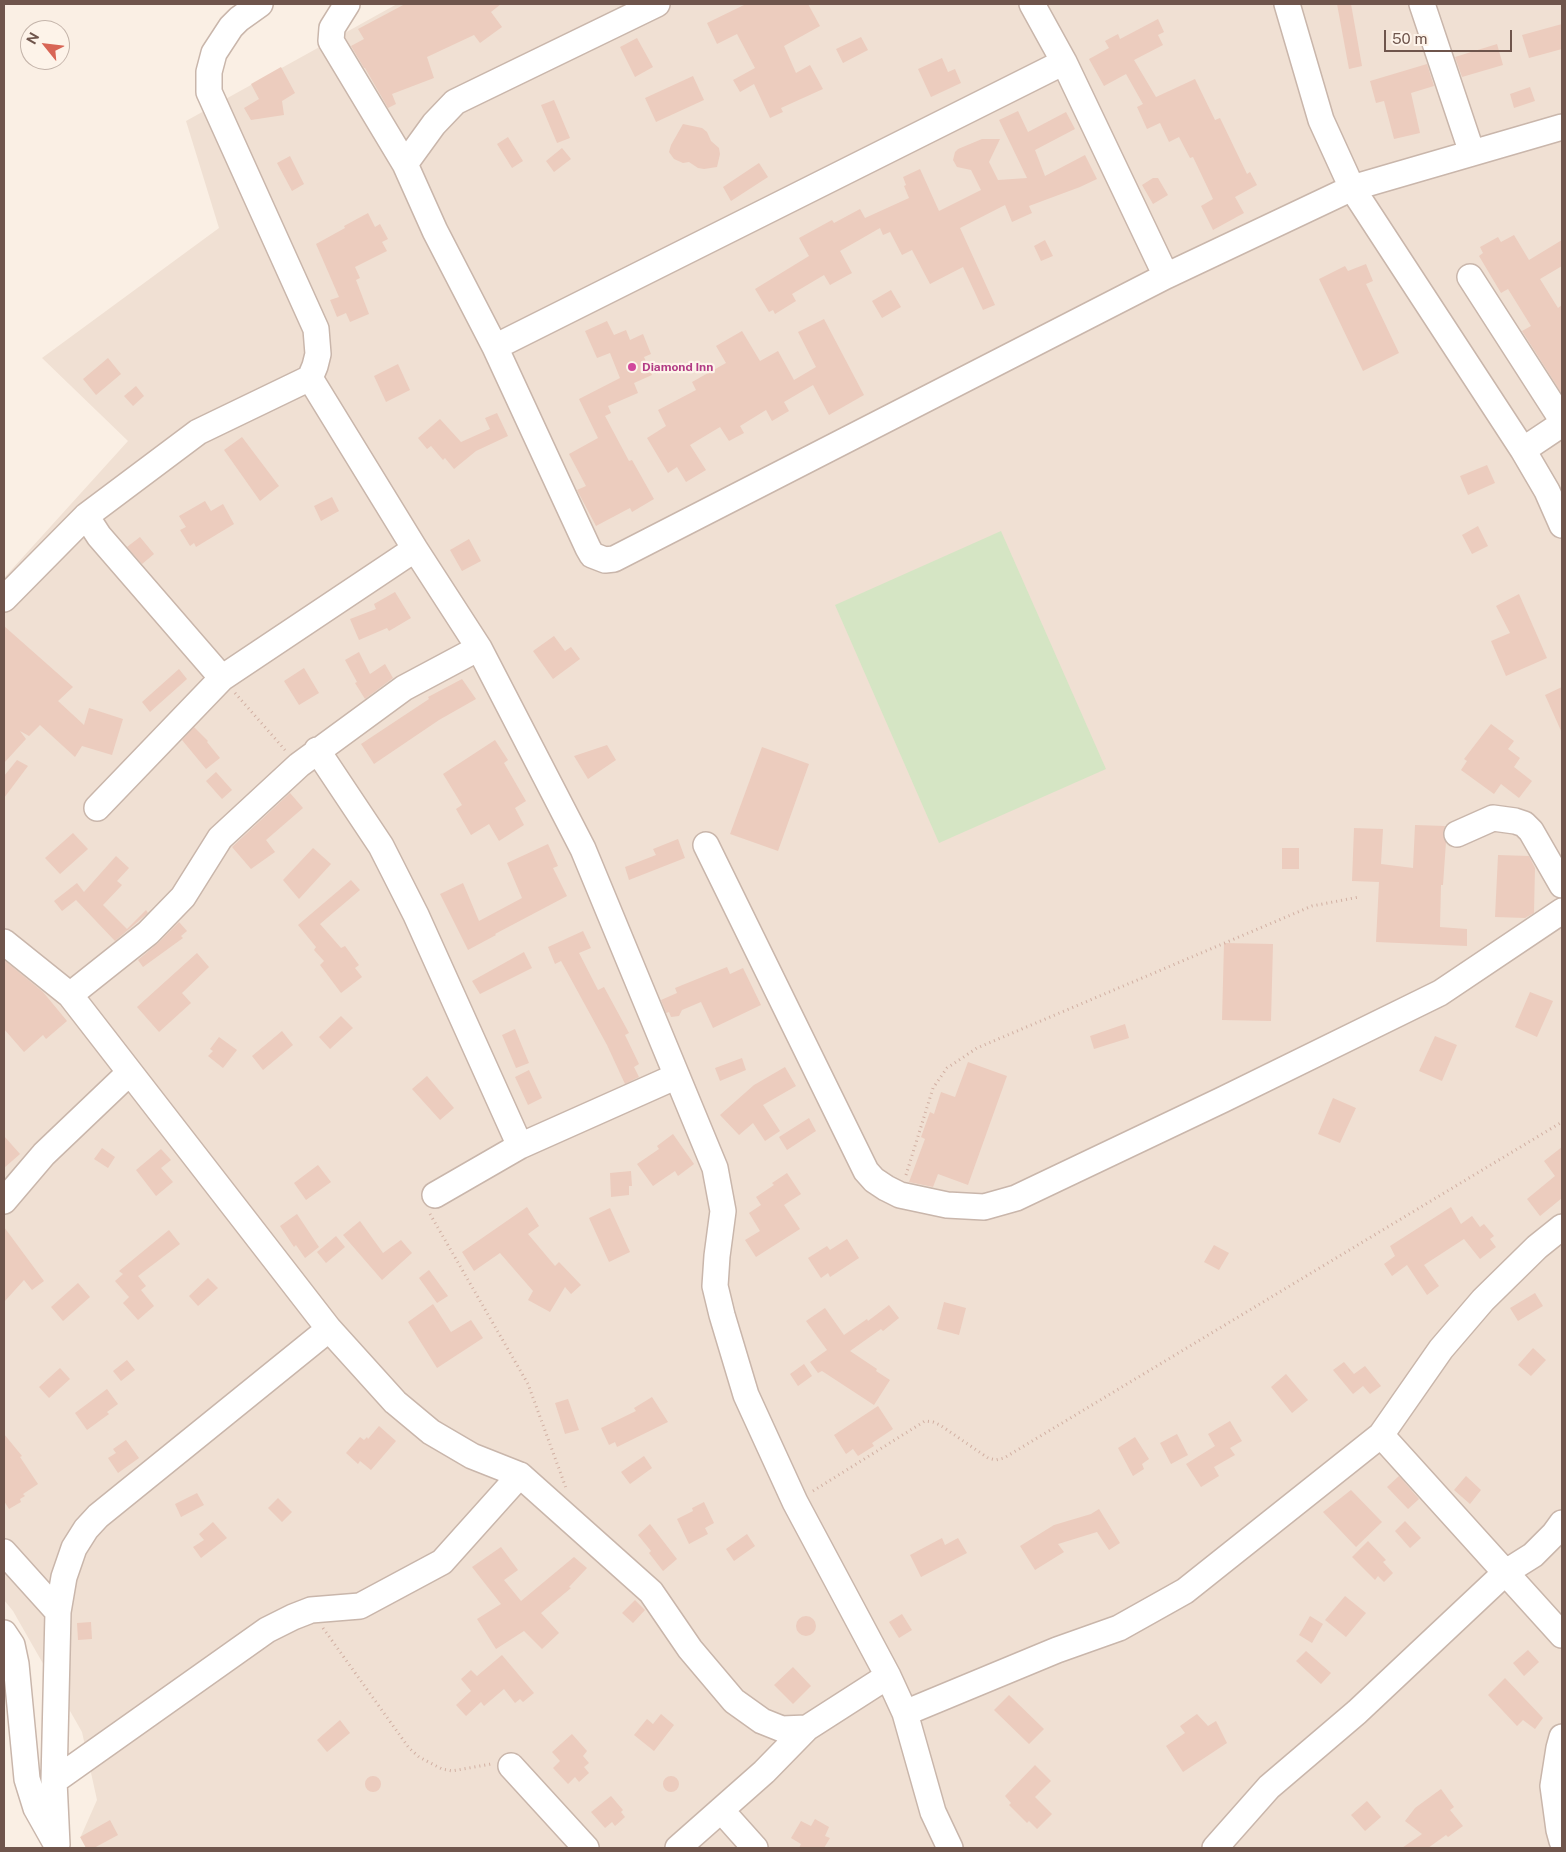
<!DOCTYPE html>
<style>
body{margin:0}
#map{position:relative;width:1566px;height:1852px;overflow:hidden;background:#faefe4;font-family:"Public Sans",sans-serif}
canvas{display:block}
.frame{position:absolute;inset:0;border:5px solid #6f554c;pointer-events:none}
.north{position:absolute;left:20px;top:20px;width:50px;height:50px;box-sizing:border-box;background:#fdf3e9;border:1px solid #c4b4aa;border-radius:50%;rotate:299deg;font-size:14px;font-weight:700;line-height:20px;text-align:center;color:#6f554c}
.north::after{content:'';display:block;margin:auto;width:18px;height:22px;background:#d86555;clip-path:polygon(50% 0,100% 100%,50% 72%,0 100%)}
.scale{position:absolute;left:1384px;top:30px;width:128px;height:22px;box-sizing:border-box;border:2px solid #6f554c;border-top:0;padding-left:6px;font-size:15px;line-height:18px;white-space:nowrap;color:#6f554c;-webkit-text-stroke:4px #fdf3e9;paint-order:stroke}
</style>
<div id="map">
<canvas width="1566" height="1852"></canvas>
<div class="frame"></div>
<div class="north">N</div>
<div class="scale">50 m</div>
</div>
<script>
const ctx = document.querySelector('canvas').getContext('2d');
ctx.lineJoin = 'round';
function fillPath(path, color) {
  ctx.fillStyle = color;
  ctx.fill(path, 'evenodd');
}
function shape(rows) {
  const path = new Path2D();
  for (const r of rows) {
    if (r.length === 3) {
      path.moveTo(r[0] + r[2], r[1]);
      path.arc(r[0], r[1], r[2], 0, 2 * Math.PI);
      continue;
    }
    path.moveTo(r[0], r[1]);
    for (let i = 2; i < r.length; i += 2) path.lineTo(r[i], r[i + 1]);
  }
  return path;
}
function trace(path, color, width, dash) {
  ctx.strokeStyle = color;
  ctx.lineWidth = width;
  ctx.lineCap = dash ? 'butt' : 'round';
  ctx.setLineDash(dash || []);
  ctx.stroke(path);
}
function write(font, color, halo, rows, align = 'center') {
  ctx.font = font + ' "Public Sans",sans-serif';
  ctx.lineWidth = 4.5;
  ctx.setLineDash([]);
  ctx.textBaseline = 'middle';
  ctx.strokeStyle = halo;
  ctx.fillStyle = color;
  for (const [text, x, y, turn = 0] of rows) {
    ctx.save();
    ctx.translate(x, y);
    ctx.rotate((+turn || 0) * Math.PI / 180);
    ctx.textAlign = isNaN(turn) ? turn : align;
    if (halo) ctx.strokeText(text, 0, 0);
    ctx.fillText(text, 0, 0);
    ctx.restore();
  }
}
const residential = shape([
 [397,4,1562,4,1562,1848,88,1848,81,1836,97,1800,82,1732,13,1611,4,1600,4,578,128,441,42,358,219,228,186,121]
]);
const green = shape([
 [1001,531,1106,769,939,843,835,605]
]);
const building = shape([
 [405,4,501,4,491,12,502,27,480,43,474,35,427,57,434,78,392,94,396,104,388,108,365,68,364,68,351,46,364,39,358,29],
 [746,4,808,4,820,26,784,46,796,73,810,65,823,89,781,108,783,112,770,118,754,84,740,92,733,80,755,68,737,34,717,44,707,23],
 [1337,4,1351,4,1362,66,1349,69],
 [1158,19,1164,32,1158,35,1163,45,1134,60,1156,97,1195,79,1215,120,1220,118,1247,174,1250,172,1257,185,1235,197,1244,213,1213,230,1201,206,1213,199,1193,157,1190,158,1179,137,1169,142,1160,123,1147,129,1137,107,1143,104,1126,74,1104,86,1089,59,1109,48,1105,41,1118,34,1120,39],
 [1562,24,1562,49,1529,58,1522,35],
 [861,37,868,50,843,63,836,49],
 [637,38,653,67,635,77,620,47],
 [1497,44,1503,65,1462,77,1455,57],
 [942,58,948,72,955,69,961,83,931,97,918,69],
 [1427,64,1434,86,1411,93,1420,133,1394,139,1384,101,1376,103,1370,81],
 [281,67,295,93,282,101,284,115,251,120,244,108,259,99,251,84],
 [693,76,704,100,656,122,645,98],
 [1530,87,1535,101,1514,108,1510,94],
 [554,100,570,138,557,143,541,105],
 [1018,111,1028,132,1066,112,1075,129,1035,150,1045,176,1085,155,1097,179,1080,187,1029,206,1032,213,1012,222,1005,205,960,228,995,305,983,310,963,267,930,284,912,250,902,255,890,232,883,235,880,228,840,251,852,273,830,285,824,275,792,294,796,301,775,314,773,310,769,312,755,289,809,256,799,238,832,220,834,223,860,209,865,218,909,198,904,186,906,185,903,177,920,169,939,211,981,190,971,170,957,167,953,160,955,152,958,149,982,139,1000,139,989,162,998,180,1027,178,999,120],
 [683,124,702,128,707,132,711,141,719,148,720,154,717,167,704,169,698,168,689,162,683,163,674,159,669,152,671,145],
 [508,137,523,161,512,168,497,144],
 [562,148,571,159,554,172,546,161],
 [290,156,304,184,292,191,277,163],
 [759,163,768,177,731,201,723,187],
 [1153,178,1158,178,1168,195,1153,204,1142,185],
 [368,213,375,227,380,224,388,239,382,242,387,251,355,267,360,278,356,280,369,314,350,322,346,313,337,317,330,300,339,297,316,244,345,228,344,226],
 [1514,235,1529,260,1562,240,1562,266,1540,279,1558,308,1562,305,1562,394,1522,331,1531,326,1508,289,1501,293,1479,256,1483,253,1480,247,1498,237,1501,242],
 [1045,240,1053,256,1041,261,1034,246],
 [1366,264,1373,281,1366,284,1399,353,1363,371,1319,279,1345,266,1348,271],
 [891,290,901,307,882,318,872,301],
 [824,319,864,395,829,415,813,385,784,402,789,411,772,421,766,410,740,426,744,433,729,441,720,427,690,445,706,470,686,482,677,467,668,473,647,438,666,426,658,410,696,390,692,382,726,363,716,346,742,331,760,361,778,351,794,380,816,367,798,332],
 [607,321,614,335,626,330,630,340,643,334,651,354,644,357,652,375,634,383,638,393,608,406,611,413,605,416,629,461,632,460,654,499,632,512,630,508,596,526,577,490,586,486,569,454,598,438,579,399,620,378,610,353,597,358,585,331],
 [108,358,121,374,96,395,83,379],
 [398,364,410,390,386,402,374,376],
 [136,386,144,396,133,406,124,396],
 [497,413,508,436,476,451,454,469,445,458,443,460,431,446,427,449,418,438,440,419,461,442,490,429,485,418],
 [242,437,279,486,260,501,224,450],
 [1487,465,1495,483,1468,495,1460,476],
 [332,497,339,511,321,521,314,506],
 [205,501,211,511,223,504,234,524,196,547,194,543,190,546,180,530,186,527,179,516],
 [1478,526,1488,546,1472,554,1462,535],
 [140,537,154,554,142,564,127,547],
 [469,539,481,561,462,571,450,550],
 [395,592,411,618,389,631,387,628,359,640,350,619,376,609,374,604],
 [1519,594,1547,658,1506,676,1491,641,1510,633,1496,606],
 [4,626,73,687,58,701,84,725,89,708,123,719,112,755,82,746,75,757,40,725,29,736,20,731,26,739,4,763],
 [554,636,565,651,571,647,580,659,553,679,533,651],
 [359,652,370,674,385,664,393,678,365,699,355,683,357,682,345,660],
 [304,668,319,693,299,705,284,681],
 [179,669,187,679,150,712,142,702],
 [462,679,476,699,439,720,374,764,361,744,429,699,428,697],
 [1562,687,1562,733,1545,695],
 [1491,724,1514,741,1508,749,1520,758,1514,767,1532,781,1519,798,1501,784,1494,794,1461,770,1467,761,1464,759],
 [194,727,208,741,207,742,220,758,206,769,182,740],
 [495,740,508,760,504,763,526,801,515,808,524,825,499,841,489,824,471,835,456,809,462,805,443,774],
 [607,745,616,760,588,779,574,756],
 [762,747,809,764,778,851,730,834],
 [17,760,28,766,4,798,4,776],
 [216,772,232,790,222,799,206,781],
 [290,793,303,808,266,840,275,852,251,869,232,847],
 [1415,825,1445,826,1443,833,1446,842,1443,885,1441,885,1440,927,1467,929,1467,946,1376,942,1379,882,1352,881,1354,828,1383,829,1381,864,1413,868],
 [73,833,88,849,60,874,45,858],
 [678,839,685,858,629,880,625,867,656,855,653,849],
 [548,844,558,866,553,868,567,896,495,934,496,935,468,950,440,894,463,883,479,921,522,898,507,863],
 [313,848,331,864,299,899,283,880],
 [1282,848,1299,848,1299,869,1282,869],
 [1498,855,1529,856,1535,868,1534,913,1525,918,1495,917],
 [116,856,129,868,117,881,122,885,103,905,127,929,146,910,148,913,115,941,76,900,62,911,54,901,77,883,84,892],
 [351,880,360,890,320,924,341,948,345,946,359,965,355,968,362,977,341,993,320,965,324,961,314,950,316,947,298,925],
 [179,922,187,931,181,936,183,938,143,967,138,960,158,943],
 [583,931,591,948,579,953,598,990,604,987,629,1033,625,1035,639,1064,634,1067,639,1077,625,1084,607,1045,561,961,555,964,548,947],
 [1224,943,1273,944,1271,1021,1222,1020],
 [524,952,532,968,480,994,472,981],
 [197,953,209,967,182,993,191,1003,159,1032,137,1007],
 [4,960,43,992,67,1021,46,1039,43,1035,24,1052,4,1029],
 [727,967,730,974,743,968,761,1005,713,1028,701,1002,682,1010,679,1016,671,1017,669,1012,666,1013,661,1000,677,993,675,988],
 [1530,992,1553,1001,1537,1037,1515,1027],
 [341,1016,353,1028,330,1049,319,1037],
 [1125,1024,1129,1038,1094,1049,1090,1036],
 [515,1029,529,1063,516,1068,502,1035],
 [282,1031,293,1045,263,1070,252,1056],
 [1435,1036,1457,1045,1442,1081,1419,1071],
 [219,1037,237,1050,223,1068,208,1056,213,1051,210,1049],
 [742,1058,746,1070,720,1081,715,1068],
 [968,1062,1007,1076,968,1185,938,1174,933,1187,909,1182,925,1139,921,1137,930,1112,934,1114,941,1092,955,1097],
 [785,1067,796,1086,763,1105,780,1131,765,1141,753,1123,739,1135,720,1115,754,1085],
 [529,1070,542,1098,528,1105,515,1077],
 [427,1076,454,1108,440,1120,412,1089],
 [1333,1098,1356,1108,1340,1143,1318,1134],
 [809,1118,816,1131,787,1150,779,1137],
 [673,1134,694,1164,678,1176,675,1171,653,1186,637,1164,659,1149,657,1146],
 [4,1136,20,1154,4,1168],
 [1562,1147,1562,1198,1540,1216,1527,1199,1555,1176,1544,1161],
 [102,1148,115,1157,108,1168,94,1159],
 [161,1149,171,1160,161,1168,173,1182,156,1196,136,1170],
 [318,1165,331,1182,306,1200,294,1183],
 [631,1171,632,1186,629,1186,629,1195,611,1197,610,1173],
 [787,1173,801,1194,784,1205,800,1229,756,1257,745,1240,760,1231,749,1213,761,1205,756,1197,774,1185,772,1183],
 [527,1207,539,1226,528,1234,555,1266,559,1262,581,1285,571,1294,565,1287,550,1312,528,1300,533,1291,500,1253,474,1271,462,1252],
 [1451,1207,1461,1224,1472,1216,1480,1227,1484,1224,1494,1236,1490,1239,1496,1247,1480,1259,1464,1239,1424,1265,1439,1286,1427,1295,1407,1265,1392,1276,1384,1264,1395,1256,1390,1246],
 [610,1208,630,1252,609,1262,589,1218],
 [297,1214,319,1247,305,1258,296,1245,294,1247,280,1226],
 [360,1221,383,1253,401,1240,412,1253,382,1280,343,1235],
 [4,1227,44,1281,32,1290,24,1280,4,1302],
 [169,1230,180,1244,138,1276,146,1286,141,1290,154,1306,138,1320,123,1303,129,1297,115,1281,123,1274,119,1271],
 [336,1236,345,1247,326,1263,317,1252],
 [847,1239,859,1258,830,1277,828,1273,821,1278,808,1258,827,1246,830,1250],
 [1214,1245,1229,1253,1219,1270,1204,1262],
 [429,1270,448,1296,437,1303,419,1278],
 [208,1278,218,1288,198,1306,189,1296],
 [78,1283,90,1297,63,1321,51,1307],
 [1535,1293,1543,1306,1518,1321,1510,1308],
 [944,1302,966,1308,959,1335,937,1329],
 [433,1304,451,1332,471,1320,483,1338,437,1368,408,1322],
 [889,1305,899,1318,883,1331,881,1329,850,1351,877,1369,876,1371,890,1380,874,1405,822,1371,818,1373,810,1362,827,1350,806,1321,825,1308,844,1335,867,1319,868,1321],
 [1533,1348,1546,1360,1531,1376,1518,1365],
 [127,1360,135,1370,121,1381,113,1371],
 [1344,1362,1354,1374,1365,1366,1381,1386,1370,1394,1363,1386,1353,1394,1333,1370],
 [804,1364,812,1376,798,1386,790,1374],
 [60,1368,70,1379,49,1398,39,1387],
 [1286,1374,1308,1400,1292,1413,1271,1387],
 [107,1389,118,1404,107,1412,109,1414,87,1430,75,1413],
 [652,1397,668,1422,617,1447,615,1442,609,1445,601,1428,636,1411,634,1408],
 [568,1399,579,1430,565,1434,555,1403],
 [878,1406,893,1429,872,1443,874,1446,858,1456,853,1449,846,1454,834,1435],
 [1230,1421,1242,1441,1230,1448,1235,1455,1214,1467,1219,1476,1201,1487,1186,1464,1215,1446,1208,1434],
 [379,1426,396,1441,371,1470,360,1461,358,1464,346,1453,360,1437,364,1440,367,1437,368,1439],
 [4,1434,22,1456,20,1457,38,1484,23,1494,25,1496,20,1499,21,1502,9,1509,4,1501],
 [1177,1434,1188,1455,1171,1464,1160,1443],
 [1135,1437,1149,1459,1142,1464,1144,1469,1133,1476,1118,1448],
 [126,1440,139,1458,118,1473,108,1458,116,1453,113,1449],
 [644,1456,652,1468,630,1484,621,1472],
 [1399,1476,1419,1499,1408,1509,1387,1487],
 [1466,1476,1481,1490,1470,1504,1454,1490],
 [1351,1490,1382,1522,1356,1547,1323,1512],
 [197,1493,204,1505,181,1517,175,1504],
 [278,1498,292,1512,282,1522,268,1508],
 [704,1502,714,1523,705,1528,708,1534,689,1544,677,1519,693,1511,692,1508],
 [1099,1509,1120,1543,1109,1550,1097,1532,1058,1544,1064,1552,1035,1570,1020,1546,1054,1525,1091,1514],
 [1405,1521,1421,1538,1410,1548,1395,1531],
 [213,1522,227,1538,201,1558,193,1547,204,1540,199,1534],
 [650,1524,677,1559,663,1571,649,1553,651,1551,638,1535],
 [747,1534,755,1546,734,1561,726,1549],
 [942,1538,945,1545,958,1538,967,1553,921,1577,910,1555],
 [1368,1541,1386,1560,1383,1562,1393,1573,1384,1582,1378,1576,1375,1580,1352,1557],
 [501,1547,518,1570,504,1580,521,1601,574,1557,587,1568,569,1587,571,1588,541,1613,559,1633,542,1649,524,1631,496,1649,477,1619,501,1604,472,1567],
 [1345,1596,1366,1613,1346,1637,1325,1620],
 [635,1600,645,1610,633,1623,622,1613],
 [902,1614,912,1630,899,1638,889,1622],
 [806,1626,10],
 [1310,1616,1323,1624,1312,1643,1299,1635],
 [91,1622,92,1639,78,1640,77,1623],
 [1528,1650,1539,1662,1524,1676,1513,1663],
 [1306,1651,1331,1673,1321,1684,1296,1661],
 [502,1655,534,1693,523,1702,520,1699,515,1703,504,1689,484,1706,481,1702,466,1716,456,1705,471,1691,461,1679,471,1670,477,1676],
 [793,1667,811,1686,793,1704,774,1685],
 [1505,1678,1543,1718,1535,1729,1523,1720,1517,1726,1488,1695],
 [1009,1695,1044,1729,1029,1744,994,1710],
 [661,1714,674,1725,654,1751,634,1735,647,1719,653,1724],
 [1197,1714,1208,1726,1216,1721,1227,1743,1183,1772,1166,1746,1185,1733,1180,1726],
 [340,1720,350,1733,327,1752,317,1740],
 [572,1734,587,1751,583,1756,589,1763,584,1767,589,1773,579,1782,575,1777,568,1784,553,1768,560,1761,552,1752],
 [1035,1765,1051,1781,1035,1797,1052,1814,1037,1829,1029,1821,1027,1823,1009,1805,1011,1803,1005,1796],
 [671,1784,8],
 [373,1784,8],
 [1441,1789,1454,1807,1450,1810,1463,1826,1448,1837,1446,1835,1428,1848,1402,1848,1422,1834,1405,1821,1415,1808],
 [611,1796,623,1810,621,1812,625,1817,615,1826,612,1822,605,1828,591,1812],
 [1367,1801,1381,1817,1365,1831,1351,1815],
 [815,1819,829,1827,825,1836,830,1838,824,1848,799,1848,801,1844,791,1838,801,1821,811,1826],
 [110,1820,118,1835,94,1848,86,1848,80,1837]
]);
const path = shape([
 [235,693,285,750],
 [906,1175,933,1088,947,1068,977,1048,1312,906,1359,897],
 [430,1214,528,1384,566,1488],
 [813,1491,925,1421,933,1422,940,1425,988,1458,996,1460,1004,1458,1562,1122],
 [323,1628,409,1748,419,1757,442,1769,452,1771,491,1764]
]);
const minor = shape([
 [347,4,332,28,331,41,405,164,435,231,495,347,588,548,592,555,605,560,614,559,1166,276,1352,188,1562,127],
 [1032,4,1064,62,1166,276],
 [1287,4,1321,120,1352,188,1523,450,1547,491,1562,525],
 [1422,4,1472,153],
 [405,164,434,124,455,102,657,4],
 [1470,277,1562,420],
 [495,347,1064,62],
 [310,378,415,549,479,648,583,849,715,1168,723,1211,717,1256,715,1286,722,1315,746,1395,795,1502,888,1676,905,1713,933,1812,950,1848],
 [1523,450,1562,424],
 [86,516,99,536,222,678],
 [4,599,86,516,198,432,310,378,315,366,318,354,316,329,209,92,209,72,214,53,231,27,239,19,260,4],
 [317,750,381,846,416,915,520,1146],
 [97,808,222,678,415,549],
 [1457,834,1493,818,1515,821,1524,824,1531,831,1562,885],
 [706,845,866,1171,874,1180,886,1188,900,1195,947,1205,984,1207,1016,1198,1222,1100,1440,993,1562,911],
 [4,942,70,995,329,1329,395,1402,431,1432,472,1456,520,1475,651,1592,690,1649,734,1701,762,1721,782,1729,807,1728],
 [70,995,148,933,183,897,220,838,299,765,404,688,479,648],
 [435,1195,520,1146,677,1076],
 [4,1201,44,1154,129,1073],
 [1381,1435,1562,1635],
 [4,1552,58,1612],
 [4,1633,12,1645,16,1664,27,1779,36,1808,54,1840],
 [905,1713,1057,1650,1119,1628,1185,1591,1381,1435,1441,1349,1483,1300,1537,1247,1562,1227],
 [1562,1737,1559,1748,1553,1786,1559,1830,1562,1841],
 [511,1766,586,1848],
 [54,1781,267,1630,293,1617,311,1610,360,1606,442,1562,520,1475],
 [721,1810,755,1848],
 [57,1845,54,1781,58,1612,64,1577,74,1548,86,1529,98,1516,329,1329],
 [678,1848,764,1772,807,1728,888,1676],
 [1215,1848,1269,1787,1357,1712,1506,1572,1533,1555,1554,1534,1562,1523]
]);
const markers = [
 [632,367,5,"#d1479c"]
];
const hotelNames = [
 ["Diamond Inn",642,367]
];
fillPath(residential, '#f0e0d3');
fillPath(green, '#d5e5c4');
fillPath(building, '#ecccbe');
trace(minor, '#c9b6ab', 28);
trace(path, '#d1afa2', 3, [1, 4]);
trace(minor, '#fff', 25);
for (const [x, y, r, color] of markers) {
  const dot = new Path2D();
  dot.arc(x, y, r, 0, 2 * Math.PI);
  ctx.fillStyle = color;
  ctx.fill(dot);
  trace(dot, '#fdf3e9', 2);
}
write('bold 12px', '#b23c85', '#fdf3e9', hotelNames, 'left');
</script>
